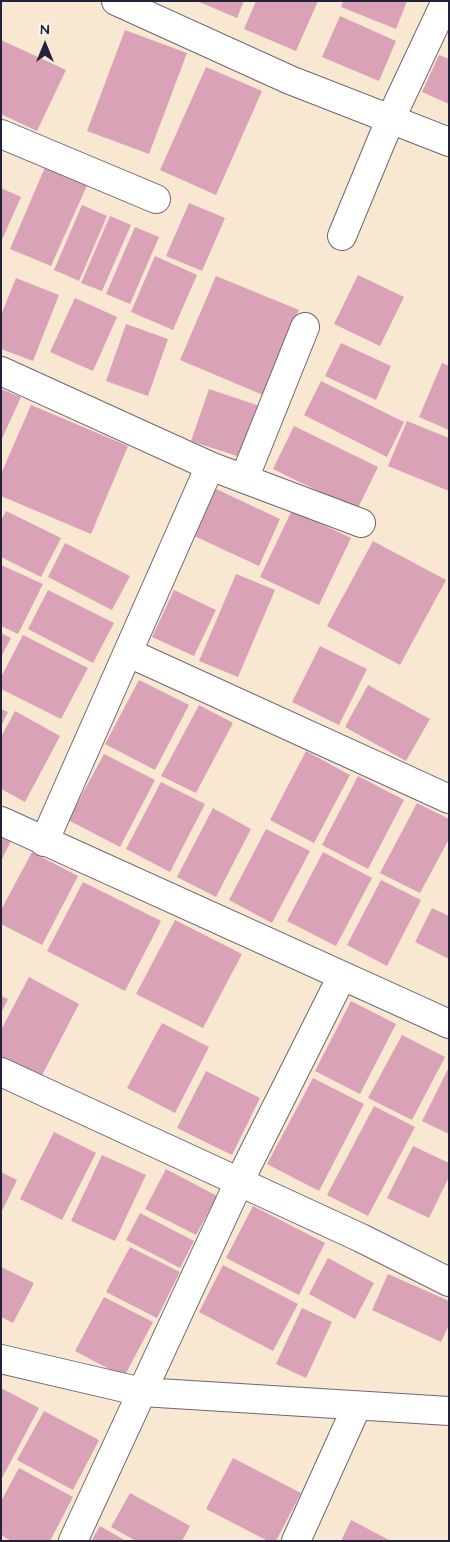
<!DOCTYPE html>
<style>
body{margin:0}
#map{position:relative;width:450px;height:1542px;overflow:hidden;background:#f8e8d1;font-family:"Architects Daughter",sans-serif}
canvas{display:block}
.frame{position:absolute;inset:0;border:2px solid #22223b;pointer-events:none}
.north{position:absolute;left:20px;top:20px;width:50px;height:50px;-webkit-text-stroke:4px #fcf5e5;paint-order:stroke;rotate:0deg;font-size:14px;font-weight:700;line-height:20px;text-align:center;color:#22223b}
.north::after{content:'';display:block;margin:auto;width:18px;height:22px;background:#22223b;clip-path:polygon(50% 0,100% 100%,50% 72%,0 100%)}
</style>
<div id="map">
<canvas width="450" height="1542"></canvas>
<div class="frame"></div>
<div class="north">N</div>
</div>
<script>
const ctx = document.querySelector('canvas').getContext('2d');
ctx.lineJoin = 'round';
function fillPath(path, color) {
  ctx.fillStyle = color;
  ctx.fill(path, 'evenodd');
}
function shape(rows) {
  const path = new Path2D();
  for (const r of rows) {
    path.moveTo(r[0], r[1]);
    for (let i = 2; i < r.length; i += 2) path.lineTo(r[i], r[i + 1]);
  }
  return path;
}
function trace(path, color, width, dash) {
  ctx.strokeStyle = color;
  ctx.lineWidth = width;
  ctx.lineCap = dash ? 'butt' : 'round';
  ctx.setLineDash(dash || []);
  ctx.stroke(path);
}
const building = shape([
 [197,1,244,1,237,18],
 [256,1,318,1,296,51,244,29],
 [343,1,407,1,396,29,341,7],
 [340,16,396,41,379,81,322,57],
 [125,30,187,53,149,154,87,131],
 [1,40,66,70,37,131,1,114],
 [439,55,449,59,449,104,422,92],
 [206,67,262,91,216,195,160,170],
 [46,165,88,183,51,266,10,249],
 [1,188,21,197,1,242],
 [189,203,225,218,202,271,166,256],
 [82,205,107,216,79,281,54,270],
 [110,216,131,225,102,291,81,283],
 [135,227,159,237,130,304,106,294],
 [155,256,197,275,173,330,131,312],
 [358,275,404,297,380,346,334,324],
 [216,276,299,310,263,395,180,360],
 [16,278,59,295,33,361,1,349,1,315],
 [75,298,117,317,93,371,50,352],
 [126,324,168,339,148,396,106,381],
 [341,343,391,366,376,400,325,376],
 [442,363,449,366,449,430,419,417],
 [321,381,404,422,387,457,304,415],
 [1,389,21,397,1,441],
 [209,389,263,407,246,459,191,441],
 [31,405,128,446,91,534,1,496,1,474],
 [407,421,449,438,449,491,388,466],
 [294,426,378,467,357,510,273,469],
 [214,488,280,519,259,566,192,535],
 [292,510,351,538,319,605,260,577],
 [6,511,61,538,41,577,1,557,1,520],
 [373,541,446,580,400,665,327,626],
 [65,543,130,576,112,610,48,577],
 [1,565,43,584,18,634,1,626],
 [236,574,275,590,238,677,199,661],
 [48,590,114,623,93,663,28,629],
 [174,590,216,610,194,656,152,637],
 [1,633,11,638,1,657],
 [23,635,88,668,61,719,1,689,1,677],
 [320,646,367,669,339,725,292,702],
 [139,680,189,705,155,770,105,744],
 [368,685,430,719,406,761,345,727],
 [199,705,233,723,196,793,161,776],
 [1,709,8,712,1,726],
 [15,711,60,736,25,802,1,789,1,737],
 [306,751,350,775,314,843,270,820],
 [104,754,155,780,120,847,68,820],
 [358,776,404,800,368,869,322,845],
 [161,782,205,804,170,872,126,849],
 [417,803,449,819,449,839,420,893,380,873],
 [213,808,251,829,216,897,177,877],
 [1,829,14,835,1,861],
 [266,829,310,851,272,923,229,900],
 [32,852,78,876,42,945,1,924,1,910],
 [323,852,372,878,336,946,287,921],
 [381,880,421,900,387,966,347,945],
 [83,882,161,921,125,991,47,951],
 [432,908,449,916,449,959,415,942],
 [175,920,242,954,203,1028,136,994],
 [29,977,79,1004,39,1081,1,1062,1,1030],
 [1,996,8,999,1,1013],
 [351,1001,396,1024,360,1094,315,1071],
 [162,1023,209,1047,175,1113,127,1088],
 [402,1035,445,1057,412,1120,368,1098],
 [449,1067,449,1134,422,1121],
 [206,1071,260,1098,232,1155,177,1128],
 [313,1078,364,1104,319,1191,267,1164],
 [374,1106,415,1127,368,1216,327,1195],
 [54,1132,96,1153,62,1220,20,1199],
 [413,1146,449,1163,449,1177,429,1218,387,1198],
 [102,1155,146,1175,115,1241,71,1221],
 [166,1169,217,1196,196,1235,145,1209],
 [1,1172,17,1180,1,1213],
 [253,1206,325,1243,299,1295,226,1258],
 [140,1213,194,1241,180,1268,126,1240],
 [130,1247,180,1272,157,1318,106,1292],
 [328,1258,374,1283,355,1319,309,1294],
 [223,1265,298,1304,273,1351,199,1312],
 [1,1267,34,1283,13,1323,1,1317],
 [388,1274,449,1301,449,1325,441,1342,372,1310],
 [104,1297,153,1322,124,1377,75,1351],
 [302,1308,332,1322,306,1378,276,1364],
 [1,1388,39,1408,1,1480],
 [44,1411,99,1440,73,1490,17,1460],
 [233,1458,301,1493,276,1541,268,1541,206,1509],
 [19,1468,73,1497,50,1541,11,1541,1,1535,1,1501],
 [130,1493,190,1526,182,1541,136,1541,111,1527],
 [351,1520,391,1541,341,1541],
 [100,1526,126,1541,91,1541]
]);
const street = shape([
 [116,1,290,80,449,142],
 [1,134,156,199],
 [342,236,390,120,446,1],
 [1,371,210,466,361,523],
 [244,479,305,327],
 [129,653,449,799],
 [1,821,449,1024],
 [44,842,210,466],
 [1,1072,361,1238,449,1282],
 [1,1359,142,1392,449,1411],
 [73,1541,239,1182,342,976],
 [296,1541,357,1406]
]);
fillPath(building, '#daa2b7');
trace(street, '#6d6770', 30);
trace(street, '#fff', 28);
</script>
